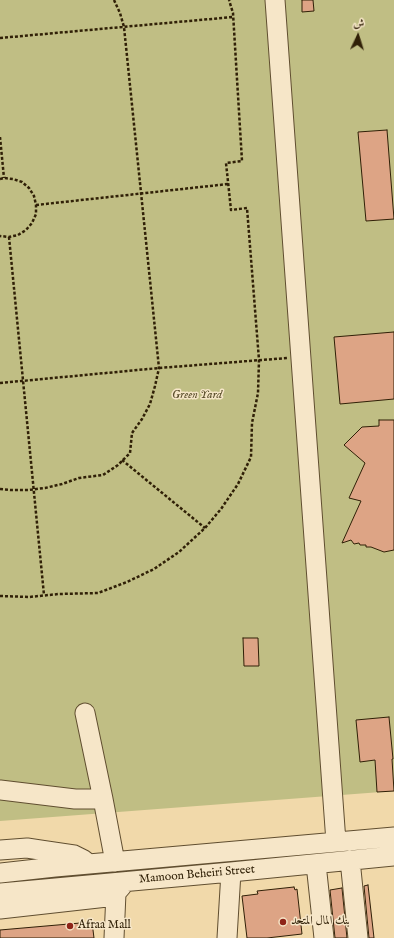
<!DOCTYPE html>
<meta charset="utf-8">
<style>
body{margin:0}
#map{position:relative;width:394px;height:938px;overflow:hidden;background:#f1d9aa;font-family:"IM FELL English",Amiri,serif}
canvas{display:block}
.north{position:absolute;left:338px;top:16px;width:40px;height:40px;-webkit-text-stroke:3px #f6e6c8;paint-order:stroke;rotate:4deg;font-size:11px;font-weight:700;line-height:16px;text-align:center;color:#302007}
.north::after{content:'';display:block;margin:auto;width:14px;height:18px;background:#302007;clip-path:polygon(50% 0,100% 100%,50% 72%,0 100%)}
</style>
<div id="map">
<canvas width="394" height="938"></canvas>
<div class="north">ش</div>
</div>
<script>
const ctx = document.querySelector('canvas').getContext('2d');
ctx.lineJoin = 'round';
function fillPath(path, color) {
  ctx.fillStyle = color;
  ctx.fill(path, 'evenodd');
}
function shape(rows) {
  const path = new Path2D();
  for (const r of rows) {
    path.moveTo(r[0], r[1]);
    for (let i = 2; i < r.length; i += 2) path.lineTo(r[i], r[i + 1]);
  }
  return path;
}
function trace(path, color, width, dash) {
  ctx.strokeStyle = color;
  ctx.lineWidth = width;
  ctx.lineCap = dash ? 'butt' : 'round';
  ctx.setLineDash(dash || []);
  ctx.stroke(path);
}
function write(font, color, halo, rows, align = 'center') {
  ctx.font = font + ' "IM FELL English",Amiri,serif';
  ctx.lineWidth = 3;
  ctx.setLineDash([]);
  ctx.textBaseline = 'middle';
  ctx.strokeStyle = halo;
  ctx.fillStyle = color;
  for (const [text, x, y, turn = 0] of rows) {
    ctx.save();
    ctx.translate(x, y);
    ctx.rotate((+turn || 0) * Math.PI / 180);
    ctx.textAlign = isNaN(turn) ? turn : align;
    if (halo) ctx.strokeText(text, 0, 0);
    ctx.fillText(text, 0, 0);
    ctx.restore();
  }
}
const green = shape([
 [0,0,394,0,394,791,0,821]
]);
const building = shape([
 [302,0,313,0,314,11,302,12,302,0],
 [387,130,394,219,366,221,358,132,387,130],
 [394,332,394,399,340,404,334,337,394,332],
 [379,420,394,420,394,550,384,552,371,547,366,547,366,545,360,545,359,543,354,544,351,540,342,543,361,501,349,498,365,463,344,445,362,427,379,426,379,420],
 [243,638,258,638,259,666,244,666,243,638],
 [389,717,393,759,392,759,394,791,377,792,375,760,360,762,356,720,389,717],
 [368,885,374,938,369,938,364,886,368,885],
 [294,887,295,890,297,889,302,934,267,938,247,938,242,896,258,894,257,891,294,887],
 [342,888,347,938,335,938,330,890,342,888],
 [92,922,94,938,0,938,0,930,92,922]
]);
const path = shape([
 [0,38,233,17],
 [0,137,4,178],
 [0,179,4,178,13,179,22,182,29,188,34,196,36,205,36,214,32,223,26,230,18,235,9,237,0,236],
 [36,205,228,184],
 [9,237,44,595],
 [0,383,159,368,287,358],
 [122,460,205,528],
 [0,489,10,490,28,490,45,488,62,484,79,478,103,475,118,465,130,453,132,433,142,419,150,404,155,386,159,368,124,27,120,13,114,0],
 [0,596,29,597,59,594,98,593,127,582,154,569,179,552,205,528,221,509,238,484,251,457,252,423,258,393,259,360,247,208,231,210,226,163,242,161,233,13,229,0]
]);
const minor = shape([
 [275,0,336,842],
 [85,713,103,799,115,862],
 [0,790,75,799,103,799],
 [0,850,27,848,40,850,74,855,84,860],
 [350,860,358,938],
 [316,864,324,938],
 [0,873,55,867,394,837],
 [0,893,231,872,394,856],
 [0,909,116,896],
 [114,938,116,893,122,886],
 [227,938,231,872]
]);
const markers = [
 [283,922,4,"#8f2418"],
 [70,926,4,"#8f2418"]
];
const parkNames = [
 ["Green Yard",197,396]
];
const streetNames = [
 ["Mamoon Beheiri Street",197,875,-5]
];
const poiNames = [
 ["بنك المال المتحد",291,922],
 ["Afraa Mall",78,926]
];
fillPath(green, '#c0be84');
fillPath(building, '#dda485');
trace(building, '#302007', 1);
trace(minor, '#604e30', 21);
trace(path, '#302007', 2.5, [3, 2]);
trace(minor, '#f6e6c8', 19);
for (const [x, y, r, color] of markers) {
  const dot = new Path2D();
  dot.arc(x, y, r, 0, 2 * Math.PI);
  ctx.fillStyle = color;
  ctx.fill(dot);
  trace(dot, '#f6e6c8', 1.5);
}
write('italic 12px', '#5b4f2c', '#f6e6c8', parkNames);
write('12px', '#302007', '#f6e6c8', streetNames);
write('12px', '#302007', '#f6e6c8', poiNames, 'left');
</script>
